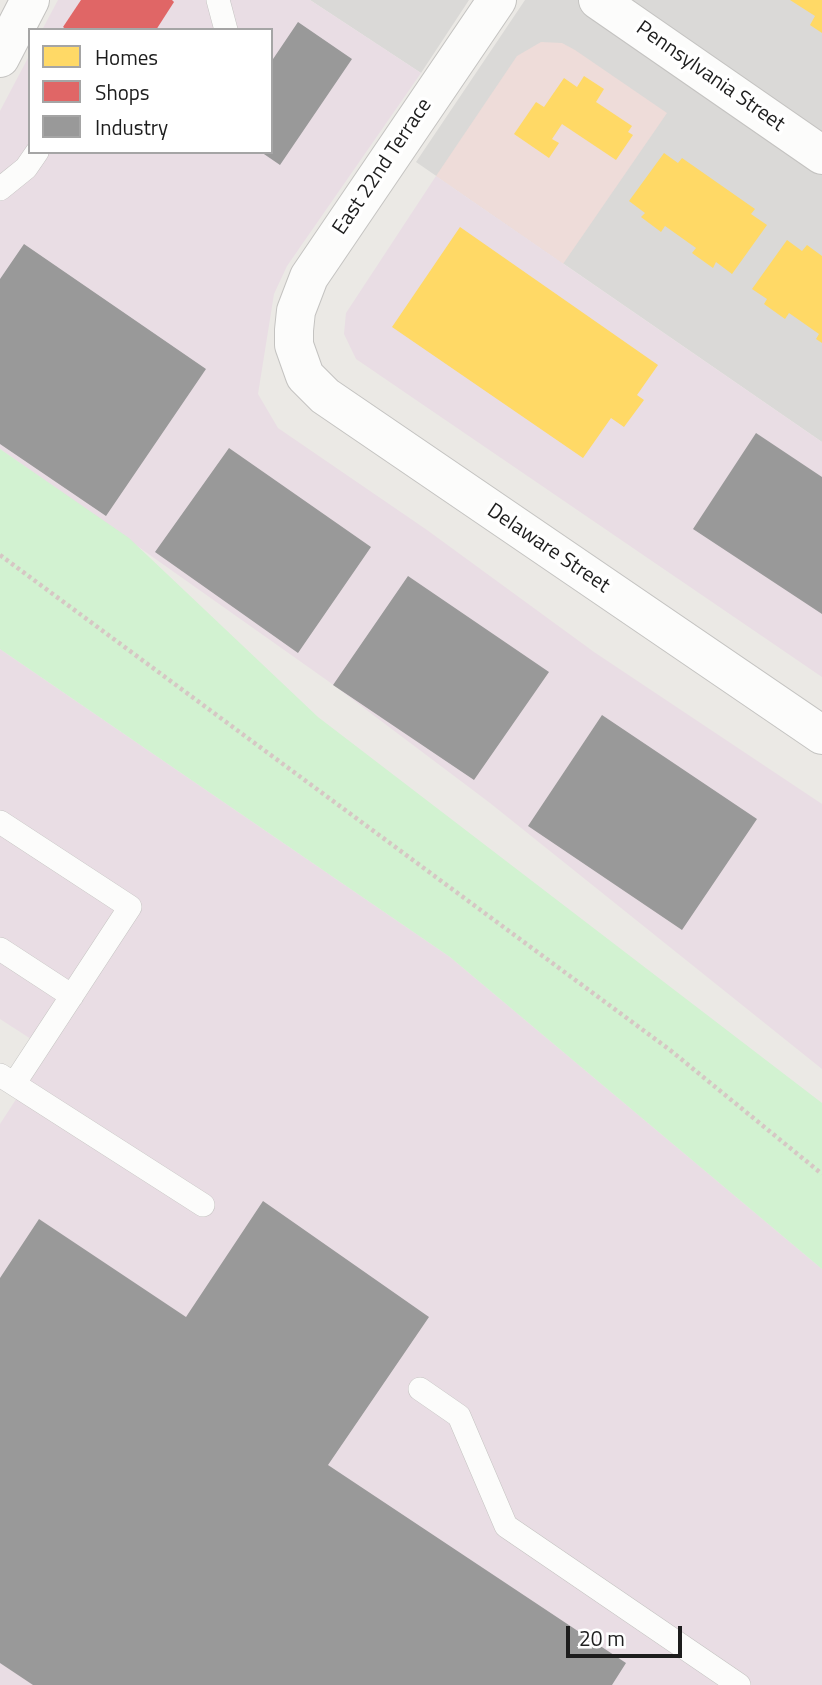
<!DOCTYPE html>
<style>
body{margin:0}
#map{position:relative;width:822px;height:1685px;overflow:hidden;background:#ebe9e5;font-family:"Titillium Web",sans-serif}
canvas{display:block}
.legend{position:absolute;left:28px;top:28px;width:245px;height:126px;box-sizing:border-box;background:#fff;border:2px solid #a5a5a5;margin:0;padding:9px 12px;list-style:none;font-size:21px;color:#1d1d1d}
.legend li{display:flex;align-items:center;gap:14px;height:35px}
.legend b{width:35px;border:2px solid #a5a5a5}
.scale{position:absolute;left:566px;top:1626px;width:116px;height:32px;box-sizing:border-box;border:4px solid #1d1d1d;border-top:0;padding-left:9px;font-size:21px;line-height:24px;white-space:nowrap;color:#1d1d1d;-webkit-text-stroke:5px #fff;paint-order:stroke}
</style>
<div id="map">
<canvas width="822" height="1685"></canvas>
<ul class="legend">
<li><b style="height:19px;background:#ffd966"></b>Homes</li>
<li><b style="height:19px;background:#e06666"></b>Shops</li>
<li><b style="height:19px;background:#999"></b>Industry</li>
</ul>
<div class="scale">20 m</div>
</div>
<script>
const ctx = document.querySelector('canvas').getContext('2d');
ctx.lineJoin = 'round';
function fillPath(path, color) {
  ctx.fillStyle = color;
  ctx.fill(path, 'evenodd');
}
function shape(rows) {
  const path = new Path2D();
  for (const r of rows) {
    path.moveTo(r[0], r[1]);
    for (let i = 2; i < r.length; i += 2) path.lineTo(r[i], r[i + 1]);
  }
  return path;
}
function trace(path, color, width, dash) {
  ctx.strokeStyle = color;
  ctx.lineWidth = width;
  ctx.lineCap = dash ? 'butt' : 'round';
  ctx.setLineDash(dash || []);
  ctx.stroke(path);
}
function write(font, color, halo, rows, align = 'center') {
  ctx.font = font + ' "Titillium Web",sans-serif';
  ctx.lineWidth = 7;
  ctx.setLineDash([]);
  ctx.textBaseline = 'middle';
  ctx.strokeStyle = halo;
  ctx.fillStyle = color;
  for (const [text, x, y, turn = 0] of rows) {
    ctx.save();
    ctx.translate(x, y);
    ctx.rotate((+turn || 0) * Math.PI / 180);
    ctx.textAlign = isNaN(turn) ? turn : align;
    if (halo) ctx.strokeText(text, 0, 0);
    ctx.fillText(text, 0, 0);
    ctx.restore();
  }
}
const residential = shape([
 [310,0,469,0,421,73],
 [525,0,822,0,822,442,416,162]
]);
const commercial = shape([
 [541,42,562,43,575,50,667,113,563,264,436,176,517,56]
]);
const industrial = shape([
 [58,0,310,0,421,73,287,266,274,294,258,394,278,428,427,530,594,652,822,804,822,1069,490,803,328,681,0,449,0,111,30,54,30,152,271,152,271,30,42,30],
 [436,176,822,442,822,677,356,359,344,334,346,313],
 [0,649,450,957,822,1269,822,1685,0,1685,0,1124,48,1050,0,1019]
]);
const park = shape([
 [0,449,129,538,318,717,822,1103,822,1269,450,957,0,649]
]);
const homes = shape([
 [790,0,822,0,822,33,810,25,815,16],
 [584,76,604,89,596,102,632,126,628,132,633,135,616,160,562,124,552,139,559,143,549,158,514,134,536,102,544,107,564,78,577,87],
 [664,153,678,163,682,158,755,209,751,214,767,225,732,274,716,262,713,268,692,253,696,248,665,226,661,232,641,217,645,213,629,201],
 [460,227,658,365,637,395,644,400,624,427,611,418,583,458,392,327],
 [787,240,802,251,807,245,822,256,822,343,816,339,819,334,789,313,785,319,764,304,767,299,752,289]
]);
const shops = shape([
 [81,0,172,0,174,2,156,30,67,30,63,27]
]);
const industry = shape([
 [298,22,352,59,280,165,261,152,271,152,271,62],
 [24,244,206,369,106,516,0,444,0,279],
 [756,433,822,477,822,614,693,529],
 [229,448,371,547,298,653,155,552],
 [408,576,549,672,474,780,333,685],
 [602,715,757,819,682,930,528,826],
 [263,1201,429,1317,328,1465,626,1663,612,1685,33,1685,0,1663,0,1278,39,1219,186,1317]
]);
const path = shape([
 [0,555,670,1050,822,1174]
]);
const service = shape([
 [218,0,226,30],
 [0,189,26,168,37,152],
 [0,822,130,907,14,1084],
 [0,949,72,996],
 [0,1075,203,1205],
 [420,1389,459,1416,506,1526,739,1685]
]);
const minor = shape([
 [497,0,309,277,296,311,294,330,294,345,305,376,325,396,822,735],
 [598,0,822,155],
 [0,58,30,0]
]);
const streetNames = [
 ["Pennsylvania Street",710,77,35],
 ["East 22nd Terrace",383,167,-56],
 ["Delaware Street",548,549,34]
];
fillPath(residential, '#dad9d7');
fillPath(commercial, '#eedcd9');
fillPath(industrial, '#e9dde4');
fillPath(park, '#d2f2d1');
fillPath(homes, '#ffd966');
fillPath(shops, '#e06666');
fillPath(industry, '#999');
trace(service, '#c4c3c1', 24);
trace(minor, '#c4c3c1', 40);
trace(path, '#d6c7c4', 4.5, [3.5, 3.5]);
trace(service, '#fcfcfb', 23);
trace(minor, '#fcfcfb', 38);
write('21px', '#1d1d1d', '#fff', streetNames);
</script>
